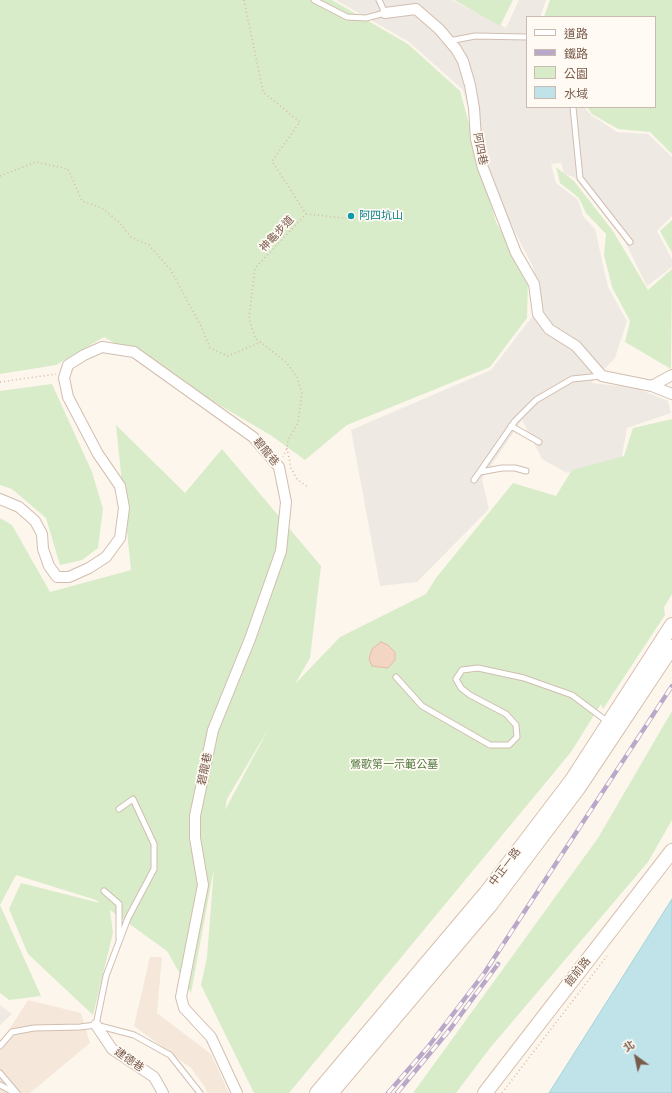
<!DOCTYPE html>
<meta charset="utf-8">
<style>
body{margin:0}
#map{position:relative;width:672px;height:1093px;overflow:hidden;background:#fdf6ec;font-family:Rubik,"Noto Sans TC",sans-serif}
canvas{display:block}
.legend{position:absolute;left:526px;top:16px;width:130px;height:92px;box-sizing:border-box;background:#fffaf3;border:1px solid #cabbb1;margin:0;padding:5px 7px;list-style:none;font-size:12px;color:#7a5c4d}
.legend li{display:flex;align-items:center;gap:8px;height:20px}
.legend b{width:20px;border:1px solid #cabbb1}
.north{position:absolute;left:616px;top:1037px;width:40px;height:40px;-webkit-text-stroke:3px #fffaf3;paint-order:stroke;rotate:327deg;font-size:11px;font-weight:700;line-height:16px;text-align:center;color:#7a5c4d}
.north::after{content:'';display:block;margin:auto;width:14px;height:18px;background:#7a5c4d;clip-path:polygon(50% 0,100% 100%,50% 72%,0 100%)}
</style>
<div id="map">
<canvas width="672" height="1093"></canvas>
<ul class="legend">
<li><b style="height:5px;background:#fff"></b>道路</li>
<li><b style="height:5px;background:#b9a8c9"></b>鐵路</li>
<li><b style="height:11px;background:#d8ecc9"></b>公園</li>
<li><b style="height:11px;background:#bfe3e8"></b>水域</li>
</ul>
<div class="north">北</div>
</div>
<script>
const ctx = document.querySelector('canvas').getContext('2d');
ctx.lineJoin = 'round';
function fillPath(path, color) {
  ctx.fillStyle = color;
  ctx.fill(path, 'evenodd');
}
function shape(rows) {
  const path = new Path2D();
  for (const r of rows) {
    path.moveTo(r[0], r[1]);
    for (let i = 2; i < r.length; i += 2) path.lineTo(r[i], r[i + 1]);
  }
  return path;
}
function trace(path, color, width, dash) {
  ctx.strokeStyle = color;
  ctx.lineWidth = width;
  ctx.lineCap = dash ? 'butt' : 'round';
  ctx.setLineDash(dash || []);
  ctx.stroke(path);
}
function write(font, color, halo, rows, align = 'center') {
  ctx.font = font + ' Rubik,"Noto Sans TC",sans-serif';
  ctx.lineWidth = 3.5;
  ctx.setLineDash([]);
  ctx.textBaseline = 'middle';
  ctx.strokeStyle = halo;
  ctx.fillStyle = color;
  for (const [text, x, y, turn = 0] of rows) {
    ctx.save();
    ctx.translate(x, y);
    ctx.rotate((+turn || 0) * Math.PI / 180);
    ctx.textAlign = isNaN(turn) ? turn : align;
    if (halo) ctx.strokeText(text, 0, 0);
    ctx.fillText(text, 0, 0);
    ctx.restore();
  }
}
const residential = shape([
 [150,957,162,957,157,1013,211,1054,229,1093,207,1093,205,1087,191,1068,134,1026],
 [28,1000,81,1013,90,1043,30,1093,0,1093,0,1044]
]);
const industrial = shape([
 [336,0,452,0,506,28,519,0,546,0,540,17,527,17,527,107,584,107,591,115,617,132,648,134,672,157,672,216,657,231,672,259,672,267,647,286,625,242,574,177,564,174,561,163,551,164,556,183,578,200,583,216,595,229,608,287,627,321,615,358,591,383,636,388,668,401,671,413,627,428,621,461,567,473,542,459,522,420,482,479,489,509,417,582,380,586,351,430,491,370,541,305,533,267,492,187,463,90,409,42],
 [0,1005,12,1014,0,1025]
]);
const green = shape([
 [0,0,332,0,408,44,460,91,496,222,528,281,527,318,490,367,347,425,305,460,272,436,104,337,56,365,0,374],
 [454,0,513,0,500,26],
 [550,0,672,0,672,154,650,132,618,129,592,114,587,107,655,107,655,17,544,17],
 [556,167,574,181,613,231,648,290,672,269,671,369,625,342,630,321,612,287,604,255,606,234,586,213,579,198,560,183],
 [672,220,672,253,660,231],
 [52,384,92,472,103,509,98,548,82,560,60,565,46,518,12,489,0,485,0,391],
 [672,419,672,594,664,607,665,615,603,709,601,704,571,752,289,1093,254,1093,201,985,207,957,214,868,191,993,167,951,110,910,113,933,93,1015,28,954,9,909,21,883,100,903,96,900,16,875,0,905,0,518,12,525,50,592,131,570,116,425,185,493,222,449,321,566,310,658,295,684,340,637,426,594,436,578,513,483,556,496,572,470,624,456,633,428],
 [269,728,225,810,227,799],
 [672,711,672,820,648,862,490,1048,456,1093,413,1093,598,838],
 [0,905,41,996,9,1000,0,993]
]);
const water = shape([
 [672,899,672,1093,549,1093,672,899]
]);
const building = shape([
 [381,642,388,645,395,652,395,660,388,668,372,666,369,659,372,649,381,642]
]);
const path = shape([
 [244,0,263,92,300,122,272,161,306,214,255,268,249,318,255,338,286,362,297,377,302,393,298,423,288,440,287,448,283,457],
 [0,176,36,162,68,169,82,201,102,208,119,222,131,237,149,245,170,269,201,326,210,348,228,356,261,342],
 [306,214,354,219],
 [0,382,56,374],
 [287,448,291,468,297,479,309,488],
 [502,1093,607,956]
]);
const lane = shape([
 [314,0,347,17,366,18,385,13,379,0],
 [449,41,475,36,527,37],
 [573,107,580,178,630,242],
 [511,426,539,442],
 [480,472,502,468,515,468,526,471],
 [474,480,515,421,536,400,572,379,601,376],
 [396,677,422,706,490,745,509,745,517,737,516,725,506,714,470,695,461,688,456,679,462,670,478,668,524,678,572,695,608,722],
 [104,891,119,904,119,939],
 [96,1025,106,976,128,918,154,869,154,844,133,799,119,809],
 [0,1046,12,1032,34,1028,80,1027,96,1025,134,1035,170,1055,200,1093],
 [0,1073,17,1093],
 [0,1085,15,1093]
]);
const street = shape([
 [385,13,416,9,439,29,456,49,463,61,470,85,474,108,476,139,483,168,516,253,534,284,538,314,549,329,576,346,602,376,652,386,672,394],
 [652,386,672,375],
 [0,499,19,507,35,521,42,534,43,549,49,566,57,577,69,577,89,568,106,557,120,538,124,508,120,486,98,454,68,397,64,378,68,365,84,355,102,347,134,352,253,437,279,467,286,502,281,551,250,639,213,730,195,816,195,838,203,885,181,997,184,1008,211,1037,237,1093],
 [96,1025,112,1049,154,1077,163,1093]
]);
const secondary = shape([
 [317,1093,486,893,572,780,672,625],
 [331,1093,491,904,579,787,672,647],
 [485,1093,672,851]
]);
const rail = shape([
 [388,1093,428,1047,485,972,672,686],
 [397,1093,451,1028,498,964]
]);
const markers = [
 [351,216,4,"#0f9aa8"]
];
const streetNames = [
 ["阿四巷",480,149,79],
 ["神龜步道",277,234,-47],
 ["碧龍巷",266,452,50],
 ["碧龍巷",205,769,-78],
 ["中正一路",505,867,-53],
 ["館前路",578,972,-52],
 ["建德巷",129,1060,35]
];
const cultureNames = [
 ["阿四坑山",359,216]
];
const parkNames = [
 ["鶯歌第一示範公墓",394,765]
];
fillPath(residential, '#f5e8da');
fillPath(industrial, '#efe9e4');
fillPath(green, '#d8ecc9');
fillPath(water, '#bfe3e8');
trace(water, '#a5d3da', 1);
fillPath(building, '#f3d5c3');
trace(building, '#e6bba3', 1);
trace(lane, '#d1beb0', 7);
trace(street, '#d1beb0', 12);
trace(secondary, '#d6c0b0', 16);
trace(path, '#d9b8a5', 1.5, [1, 3]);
trace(lane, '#fff', 5);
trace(street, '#fff', 10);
trace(secondary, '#fff', 14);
trace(rail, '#b9a8c9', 4.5);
trace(rail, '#fffaf3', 3, [9]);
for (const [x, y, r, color] of markers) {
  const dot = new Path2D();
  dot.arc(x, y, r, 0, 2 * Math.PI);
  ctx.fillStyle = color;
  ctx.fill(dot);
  trace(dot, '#fffaf3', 1.5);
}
write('11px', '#7a5c4d', '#fffaf3', streetNames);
write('11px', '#0d838f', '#fffaf3', cultureNames, 'left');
write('11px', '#537a41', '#fffaf3', parkNames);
</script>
